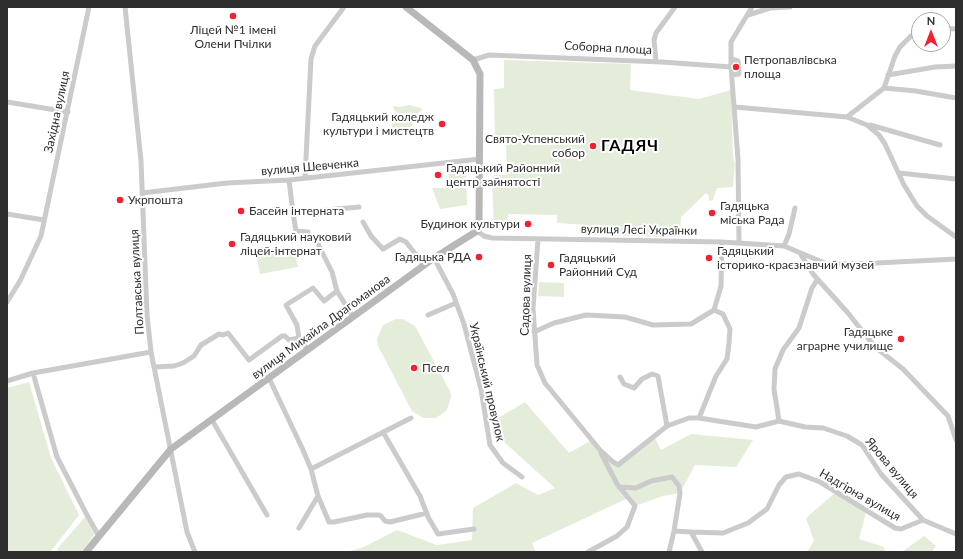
<!DOCTYPE html>
<meta charset="utf-8">
<style>
body{margin:0}
#map{position:relative;width:963px;height:559px;overflow:hidden;background:#fff;font-family:Lato,sans-serif}
canvas{display:block}
.frame{position:absolute;inset:0;border:8px solid #2e2e2e;pointer-events:none}
.north{position:absolute;left:911px;top:12px;width:40px;height:40px;box-sizing:border-box;background:#fff;border:1px solid #ababab;border-radius:50%;rotate:0deg;font-size:11px;font-weight:700;line-height:16px;text-align:center;color:#2e2e2e}
.north::after{content:'';display:block;margin:auto;width:14px;height:18px;background:#f4202f;clip-path:polygon(50% 0,100% 100%,50% 72%,0 100%)}
</style>
<div id="map">
<canvas width="963" height="559"></canvas>
<div class="frame"></div>
<div class="north">N</div>
</div>
<script>
const ctx = document.querySelector('canvas').getContext('2d');
ctx.lineJoin = 'round';
function fillPath(path, color) {
  ctx.fillStyle = color;
  ctx.fill(path, 'evenodd');
}
function shape(rows) {
  const path = new Path2D();
  for (const r of rows) {
    path.moveTo(r[0], r[1]);
    for (let i = 2; i < r.length; i += 2) path.lineTo(r[i], r[i + 1]);
  }
  return path;
}
function trace(path, color, width, dash) {
  ctx.strokeStyle = color;
  ctx.lineWidth = width;
  ctx.lineCap = dash ? 'butt' : 'round';
  ctx.setLineDash(dash || []);
  ctx.stroke(path);
}
function write(font, color, halo, rows, align = 'center') {
  ctx.font = font + ' Lato,sans-serif';
  ctx.lineWidth = 4;
  ctx.setLineDash([]);
  ctx.textBaseline = 'middle';
  ctx.strokeStyle = halo;
  ctx.fillStyle = color;
  for (const [text, x, y, turn = 0] of rows) {
    ctx.save();
    ctx.translate(x, y);
    ctx.rotate((+turn || 0) * Math.PI / 180);
    ctx.textAlign = isNaN(turn) ? turn : align;
    if (halo) ctx.strokeText(text, 0, 0);
    ctx.fillText(text, 0, 0);
    ctx.restore();
  }
}
const green = shape([
 [504,60,631,64,630,90,699,99,731,90,733,157,735,164,733,187,717,188,713,200,709,201,709,196,706,193,681,217,680,237,588,235,588,225,557,223,557,215,508,214,507,230,494,230,492,181,494,175,507,175,506,144,495,143,494,89,504,88],
 [409,105,421,108,422,110,413,117,412,125,409,129,402,131,392,129,392,124,398,121,401,115,394,110,393,106,400,107],
 [448,167,466,167,467,205,440,209,432,188,450,188],
 [294,247,298,267,260,274,256,254],
 [539,282,564,283,564,297,538,296],
 [396,319,403,319,415,326,450,391,451,397,447,410,436,418,423,418,412,411,378,346,377,339,383,325],
 [29,382,51,458,79,515,50,552,7,552,7,388],
 [525,402,569,453,592,440,618,465,654,436,661,450,691,434,753,440,736,467,695,465,680,493,663,496,635,506,628,498,532,543,536,552,346,552,364,547,397,530,437,545,472,540,473,508,516,483,538,495,555,488,493,432,493,421],
 [836,492,866,512,859,539,884,547,885,552,807,552,814,541,806,518],
 [85,517,95,534,81,552,59,552,57,549],
 [924,536,936,546,932,552,902,552]
]);
const street = shape([
 [125,7,141,161,147,315,151,352,187,532,195,552],
 [748,15,770,8,790,7],
 [943,28,956,29],
 [731,59,738,61,739,74,732,75],
 [473,60,489,55,662,62,731,67,738,159,739,243],
 [656,61,654,40,656,33,675,7],
 [731,67,731,42,752,7],
 [888,75,935,67,956,66],
 [884,88,916,91,956,98],
 [7,102,68,112],
 [735,107,847,117,867,125,879,135,885,144,904,185,917,206,927,216,956,237],
 [847,117,884,88,895,56,900,47,911,36,919,32],
 [870,125,940,145],
 [899,173,956,179],
 [305,178,311,59,315,46,344,7],
 [289,180,293,213,359,207],
 [142,193,227,183,289,180,480,159],
 [293,213,296,231,308,232],
 [7,214,44,220],
 [363,222,371,236,383,249,400,239,406,242,424,265],
 [477,231,484,236,492,238,722,242,784,246,827,264,877,263,956,259],
 [305,238,313,238,317,242,332,272,337,291],
 [538,239,533,308,537,365,545,383,600,450,612,461,618,465,667,426,689,418,699,418,756,427,779,421,805,427,823,428,847,436,862,445,881,474,923,520,956,534],
 [784,246,789,234,795,208],
 [800,253,813,274,848,313,875,347,903,369,948,416,956,440],
 [434,258,453,294,464,324,481,389,490,445,503,463,522,477],
 [7,302,20,281,41,236,89,7],
 [714,310,721,286,722,242],
 [428,315,456,303],
 [534,332,554,323,586,315,625,317,653,325,691,324,714,310],
 [299,338,297,325,286,305,313,288,324,301,337,291,353,317],
 [155,367,174,366,183,363,194,356,201,345,219,334,223,335,228,333,249,360,282,336,285,336,289,340,299,338,308,350],
 [33,373,57,457,88,517,99,536],
 [620,377,624,384,634,388,642,379,652,374,658,376,667,426],
 [269,378,303,450,311,469,318,496,329,522,334,522,367,515,379,515,381,516,385,521,390,522,427,513],
 [7,381,33,373,151,352],
 [699,418,716,376,727,359,729,343,730,329,723,314,714,310],
 [212,420,267,515],
 [779,421,774,389,775,369,783,350,799,328,812,288,817,280],
 [383,432,420,496,428,517,438,534,474,529],
 [311,469,411,418],
 [619,487,636,488,651,481,672,477,676,482,679,486,680,493,674,531,669,552],
 [299,528,318,496],
 [674,531,691,532,702,552],
 [691,532,723,533,748,523,767,509,779,485,786,477,799,474,820,482,895,528,901,529,923,520],
 [588,552,617,536,627,527,635,506,617,484,601,453]
]);
const secondary = shape([
 [86,552,171,449,434,258,477,231,479,227,480,74,473,60,406,7]
]);
const markers = [
 [233,16,4,"#f4202f"],
 [736,67,4,"#f4202f"],
 [442,124,4,"#f4202f"],
 [593,146,4,"#f4202f"],
 [438,175,4,"#f4202f"],
 [120,200,4,"#f4202f"],
 [241,211,4,"#f4202f"],
 [712,213,4,"#f4202f"],
 [528,224,4,"#f4202f"],
 [232,244,4,"#f4202f"],
 [479,257,4,"#f4202f"],
 [709,258,4,"#f4202f"],
 [551,265,4,"#f4202f"],
 [901,339,4,"#f4202f"],
 [414,368,4,"#f4202f"]
];
const poiNames = [
 ["Ліцей №1 імені",233,30,"center"],
 ["Олени Пчілки",233,44,"center"],
 ["Петропавлівська",744,60],
 ["площа",744,74],
 ["Гадяцький коледж",434,117,"right"],
 ["культури і мистецтв",434,131,"right"],
 ["Свято-Успенський",585,139,"right"],
 ["собор",585,153,"right"],
 ["Гадяцький Районний",446,168],
 ["центр зайнятості",446,182],
 ["Укрпошта",128,200],
 ["Гадяцька",720,206],
 ["міська Рада",720,220],
 ["Басейн інтерната",249,211],
 ["Будинок культури",520,224,"right"],
 ["Гадяцький науковий",240,237],
 ["ліцей-інтернат",240,251],
 ["Гадяцький",717,251],
 ["історико-краєзнавчий музей",717,265],
 ["Гадяцька РДА",471,257,"right"],
 ["Гадяцький",559,258],
 ["Районний Суд",559,272],
 ["Гадяцьке",893,332,"right"],
 ["аграрне училище",893,346,"right"],
 ["Псел",422,368]
];
const streetNames = [
 ["Соборна площа",608,48,3],
 ["Західна вулиця",57,112,-78],
 ["вулиця Шевченка",310,167,-5],
 ["вулиця Лесі Українки",639,230,1],
 ["Полтавська вулиця",137,282,-93],
 ["Садова вулиця",526,295,-88],
 ["вулиця Михайла Драгоманова",321,327,-36],
 ["Український провулок",487,382,77],
 ["Ярова вулиця",892,468,50],
 ["Надгірна вулиця",860,495,30]
];
const districtNames = [
 ["ГАДЯЧ",630,146]
];
fillPath(green, '#e4edda');
trace(street, '#cbcbcb', 5);
trace(secondary, '#b8b8b8', 7);
for (const [x, y, r, color] of markers) {
  const dot = new Path2D();
  dot.arc(x, y, r, 0, 2 * Math.PI);
  ctx.fillStyle = color;
  ctx.fill(dot);
  trace(dot, '#fff', 1.5);
}
write('12px', '#2e2e2e', '#fff', poiNames, 'left');
write('12px', '#2e2e2e', '#fff', streetNames);
ctx.letterSpacing = '1px';
write('bold 16px', '#000', '#fff', districtNames);
ctx.letterSpacing = '0px';
</script>
